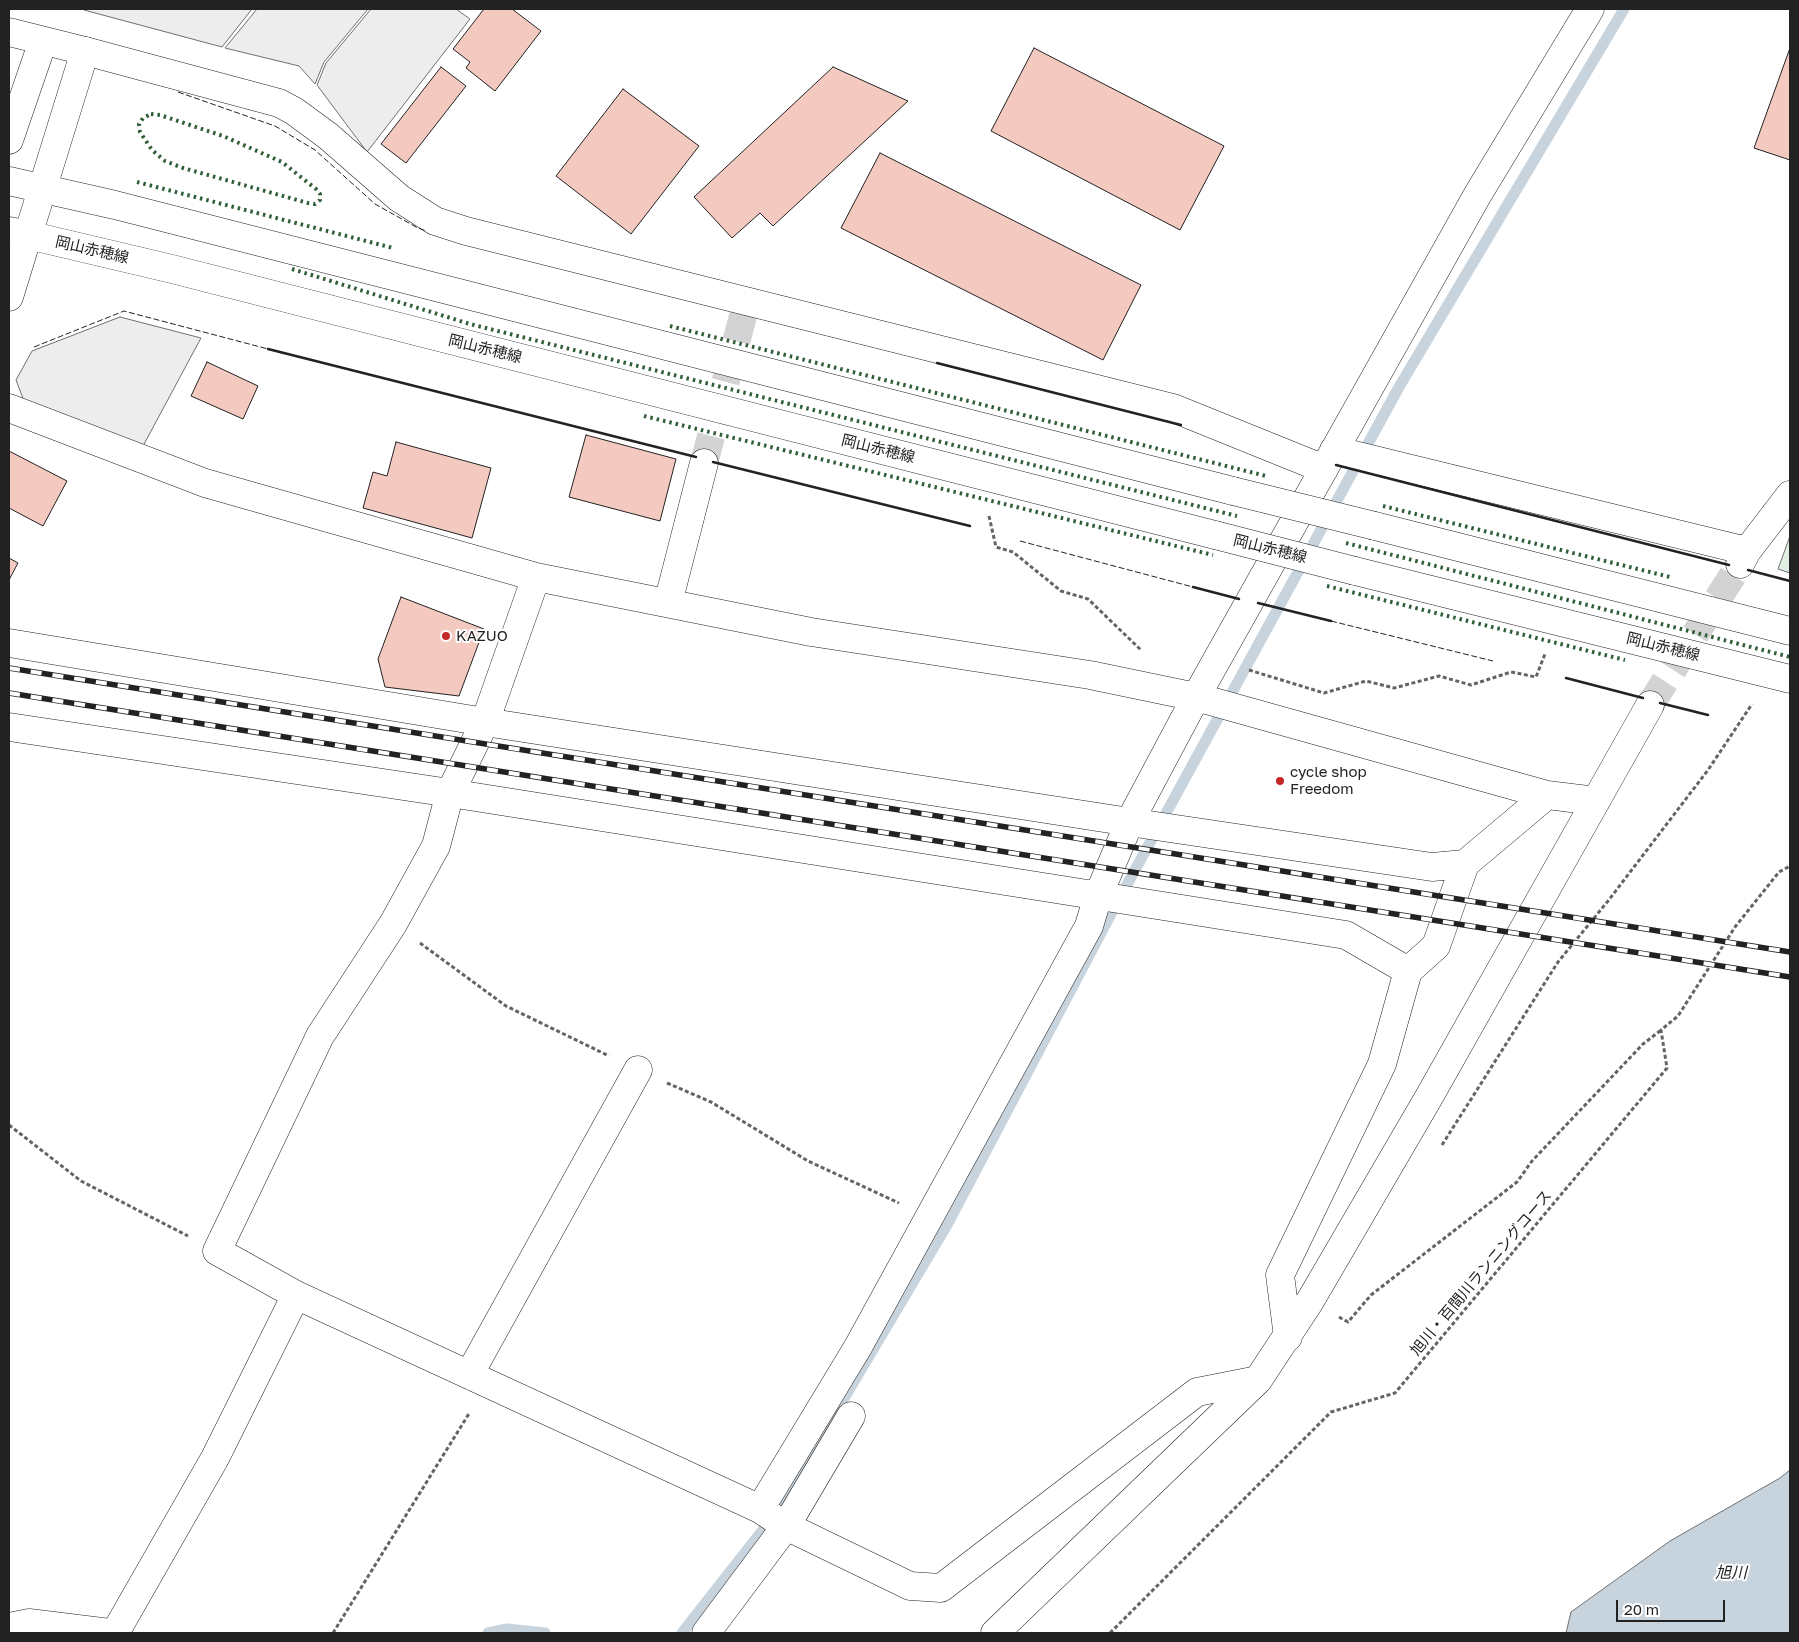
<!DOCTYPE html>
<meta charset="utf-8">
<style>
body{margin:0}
#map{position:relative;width:1799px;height:1642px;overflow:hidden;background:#fff;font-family:"Golos Text",sans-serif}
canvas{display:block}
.frame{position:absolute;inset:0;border:10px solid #222;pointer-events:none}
.scale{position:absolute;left:1616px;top:1600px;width:109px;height:22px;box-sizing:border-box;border:2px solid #222;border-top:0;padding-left:6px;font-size:15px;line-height:18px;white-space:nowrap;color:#222;-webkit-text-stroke:4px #fff;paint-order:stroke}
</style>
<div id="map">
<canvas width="1799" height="1642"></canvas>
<div class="frame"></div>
<div class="scale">20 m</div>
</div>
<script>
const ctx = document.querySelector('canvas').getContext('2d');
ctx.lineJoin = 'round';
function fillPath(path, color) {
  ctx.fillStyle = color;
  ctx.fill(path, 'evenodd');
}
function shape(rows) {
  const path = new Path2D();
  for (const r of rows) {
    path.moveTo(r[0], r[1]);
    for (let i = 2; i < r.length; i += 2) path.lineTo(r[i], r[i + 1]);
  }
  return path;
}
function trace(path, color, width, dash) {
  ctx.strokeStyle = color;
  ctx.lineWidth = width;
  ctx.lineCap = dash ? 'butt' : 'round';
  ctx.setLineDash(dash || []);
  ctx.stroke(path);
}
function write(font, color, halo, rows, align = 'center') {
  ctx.font = font + ' "Golos Text","Noto Sans JP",sans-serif';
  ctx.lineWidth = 4;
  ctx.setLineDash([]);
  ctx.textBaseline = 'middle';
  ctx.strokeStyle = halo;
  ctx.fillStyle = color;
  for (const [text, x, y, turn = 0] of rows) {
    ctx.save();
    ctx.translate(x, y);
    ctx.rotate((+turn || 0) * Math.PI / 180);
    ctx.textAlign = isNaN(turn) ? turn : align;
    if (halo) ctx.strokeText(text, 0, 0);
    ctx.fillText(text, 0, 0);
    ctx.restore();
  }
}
const green = shape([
 [1790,536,1790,573,1778,569,1790,536]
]);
const parking = shape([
 [85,9,252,9,222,47,84,10,85,9],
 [257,9,368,9,324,62,315,84,299,66,225,48,257,9],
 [371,9,456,9,470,19,367,152,317,85,326,63,371,9],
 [120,317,201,338,143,446,24,401,16,380,32,351,120,317]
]);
const water = shape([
 [1790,1470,1790,1633,1566,1633,1571,1612,1670,1541,1780,1478,1790,1470]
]);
const stream = shape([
 [488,1633,507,1629,545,1633],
 [682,1633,774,1516,947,1225,1112,912,1399,387,1624,9]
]);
const building = shape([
 [484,9,512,9,541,31,495,91,466,68,470,62,453,49,484,9],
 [1034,48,1224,146,1180,230,991,131,1034,48],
 [1790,48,1790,160,1754,148,1790,48],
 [441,67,466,86,406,163,381,144,441,67],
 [833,67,908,101,773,226,760,213,732,238,694,197,833,67],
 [623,89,699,146,631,234,556,176,623,89],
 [880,153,1141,285,1103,360,841,228,880,153],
 [207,362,258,386,243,419,191,396,207,362],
 [586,435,676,459,660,521,569,497,586,435],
 [396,442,491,468,472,538,363,508,373,472,387,476,396,442],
 [9,451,67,481,43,526,9,508,9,451],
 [9,558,18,563,9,580,9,558],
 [401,597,484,629,459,696,385,687,378,659,401,597]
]);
const streetTunnel = shape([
 [704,463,747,301],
 [1650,705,1740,564]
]);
const path = shape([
 [989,516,996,547,1013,552,1061,591,1088,599,1142,651],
 [1249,670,1324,693,1366,681,1394,688,1439,676,1471,685,1511,672,1536,677,1545,654],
 [420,943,506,1006,609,1056],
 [667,1083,711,1102,808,1161,899,1203],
 [9,1125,81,1181,188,1236],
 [1442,1145,1558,962,1608,901,1708,770,1752,704],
 [1339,1317,1348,1322,1371,1295,1517,1182,1532,1161,1643,1044,1660,1031],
 [333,1633,470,1412],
 [1110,1633,1331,1412,1395,1393,1667,1068,1661,1030,1678,1016,1735,927,1779,872,1790,866]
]);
const street = shape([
 [85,51,279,103,294,111,328,136,399,198,435,221,466,231,1173,408,1324,469],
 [9,408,205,483,536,577,811,632,1090,675,1196,697,1547,795,1596,801],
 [1334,450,1747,551],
 [1740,564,1747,551,1790,495],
 [668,603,704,463],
 [9,643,485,722,1149,825,1432,867,1465,864],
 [9,727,450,793,1346,935,1408,971],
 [296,1295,760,1509,786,1526,910,1586,941,1588,1197,1392,1258,1380],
 [1288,1337,1280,1275,1382,1064,1408,971,1436,946,1465,864,1547,795],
 [469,1375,638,1070],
 [760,1509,858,1347,1089,926,1098,896,1130,821,1196,697,1478,194,1590,9],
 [9,1627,29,1623,110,1633],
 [115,1633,215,1458,296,1295,217,1251,320,1036,393,924,436,846,450,793,485,722,536,577],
 [706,1633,786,1526,851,1416],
 [995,1633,1258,1380,1310,1301,1429,1097,1650,705]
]);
const secondary = shape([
 [9,32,85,51,28,235,9,231],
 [9,140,43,41]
]);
const primary = shape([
 [9,181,115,205,1233,491],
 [9,297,28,235,172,269,1215,535],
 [1375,526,1790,631],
 [1355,571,1790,679]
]);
const rail = shape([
 [9,668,1790,952],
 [9,693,1790,977]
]);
const primaryBridge = shape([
 [1233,491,1375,526],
 [1215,535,1355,571]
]);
const hedge = shape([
 [151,114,160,115,223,136,282,162,316,189,320,194,320,200,315,204,308,203,183,168,165,161,152,150,140,132,139,124,143,118,151,114],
 [137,182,393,248],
 [292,269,470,324,1237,516],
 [670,326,1266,476],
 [644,416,1213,555],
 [1383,506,1670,577],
 [1346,543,1790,657],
 [1327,586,1625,660]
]);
const fence = shape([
 [178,92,275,126,315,150,375,204,416,227,426,231],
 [34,347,124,311,268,349],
 [1020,541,1193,587],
 [1331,621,1493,661]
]);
const wall = shape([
 [268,349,696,457],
 [937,363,1181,425],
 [713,462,970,526],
 [1336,465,1729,565],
 [1748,570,1790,581],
 [1193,587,1239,599],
 [1258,603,1331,621],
 [1566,678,1643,698],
 [1660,703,1708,715]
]);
const markers = [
 [446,636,5,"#c62828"],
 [1280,781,5,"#c62828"]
];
const streetNames = [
 ["岡山赤穂線",92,250,13],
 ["岡山赤穂線",485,349,14],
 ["岡山赤穂線",878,449,14],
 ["岡山赤穂線",1270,549,14],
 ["岡山赤穂線",1663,647,14],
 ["旭川・百間川ランニングコース",1481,1273,-50]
];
const poiNames = [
 ["KAZUO",456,636],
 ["cycle shop",1290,772],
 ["Freedom",1290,789]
];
const waterNames = [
 ["旭川",1731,1573]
];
fillPath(green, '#e0efe3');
trace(green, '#6f6f6f', 1);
fillPath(parking, '#ededed');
trace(parking, '#6f6f6f', 1);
fillPath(water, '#c7d3dd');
trace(water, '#6f6f6f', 1);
trace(stream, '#c7d3dd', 11);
fillPath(building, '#f3c9c0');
trace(building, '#222', 1);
trace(streetTunnel, '#d3d3d3', 28, [28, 14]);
trace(street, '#222', 29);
trace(secondary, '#222', 29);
trace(primary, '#222', 29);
trace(path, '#646464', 3, [4, 2.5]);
trace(street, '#fff', 28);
trace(secondary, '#fff', 28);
trace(primary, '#fff', 28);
trace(rail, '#222', 5.5);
trace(rail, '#fff', 4, [11]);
trace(primaryBridge, '#222', 29, []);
trace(primaryBridge, '#fff', 28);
trace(hedge, '#2f5e38', 4, [2.5, 4]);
trace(fence, '#222', 1, [6, 2.5]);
trace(wall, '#222', 2.5);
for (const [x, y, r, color] of markers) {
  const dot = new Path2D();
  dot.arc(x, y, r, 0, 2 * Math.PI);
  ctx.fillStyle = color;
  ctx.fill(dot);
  trace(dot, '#fff', 2);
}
write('15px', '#222', '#fff', streetNames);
write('15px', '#222', '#fff', poiNames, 'left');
write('italic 16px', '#222', '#fff', waterNames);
</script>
